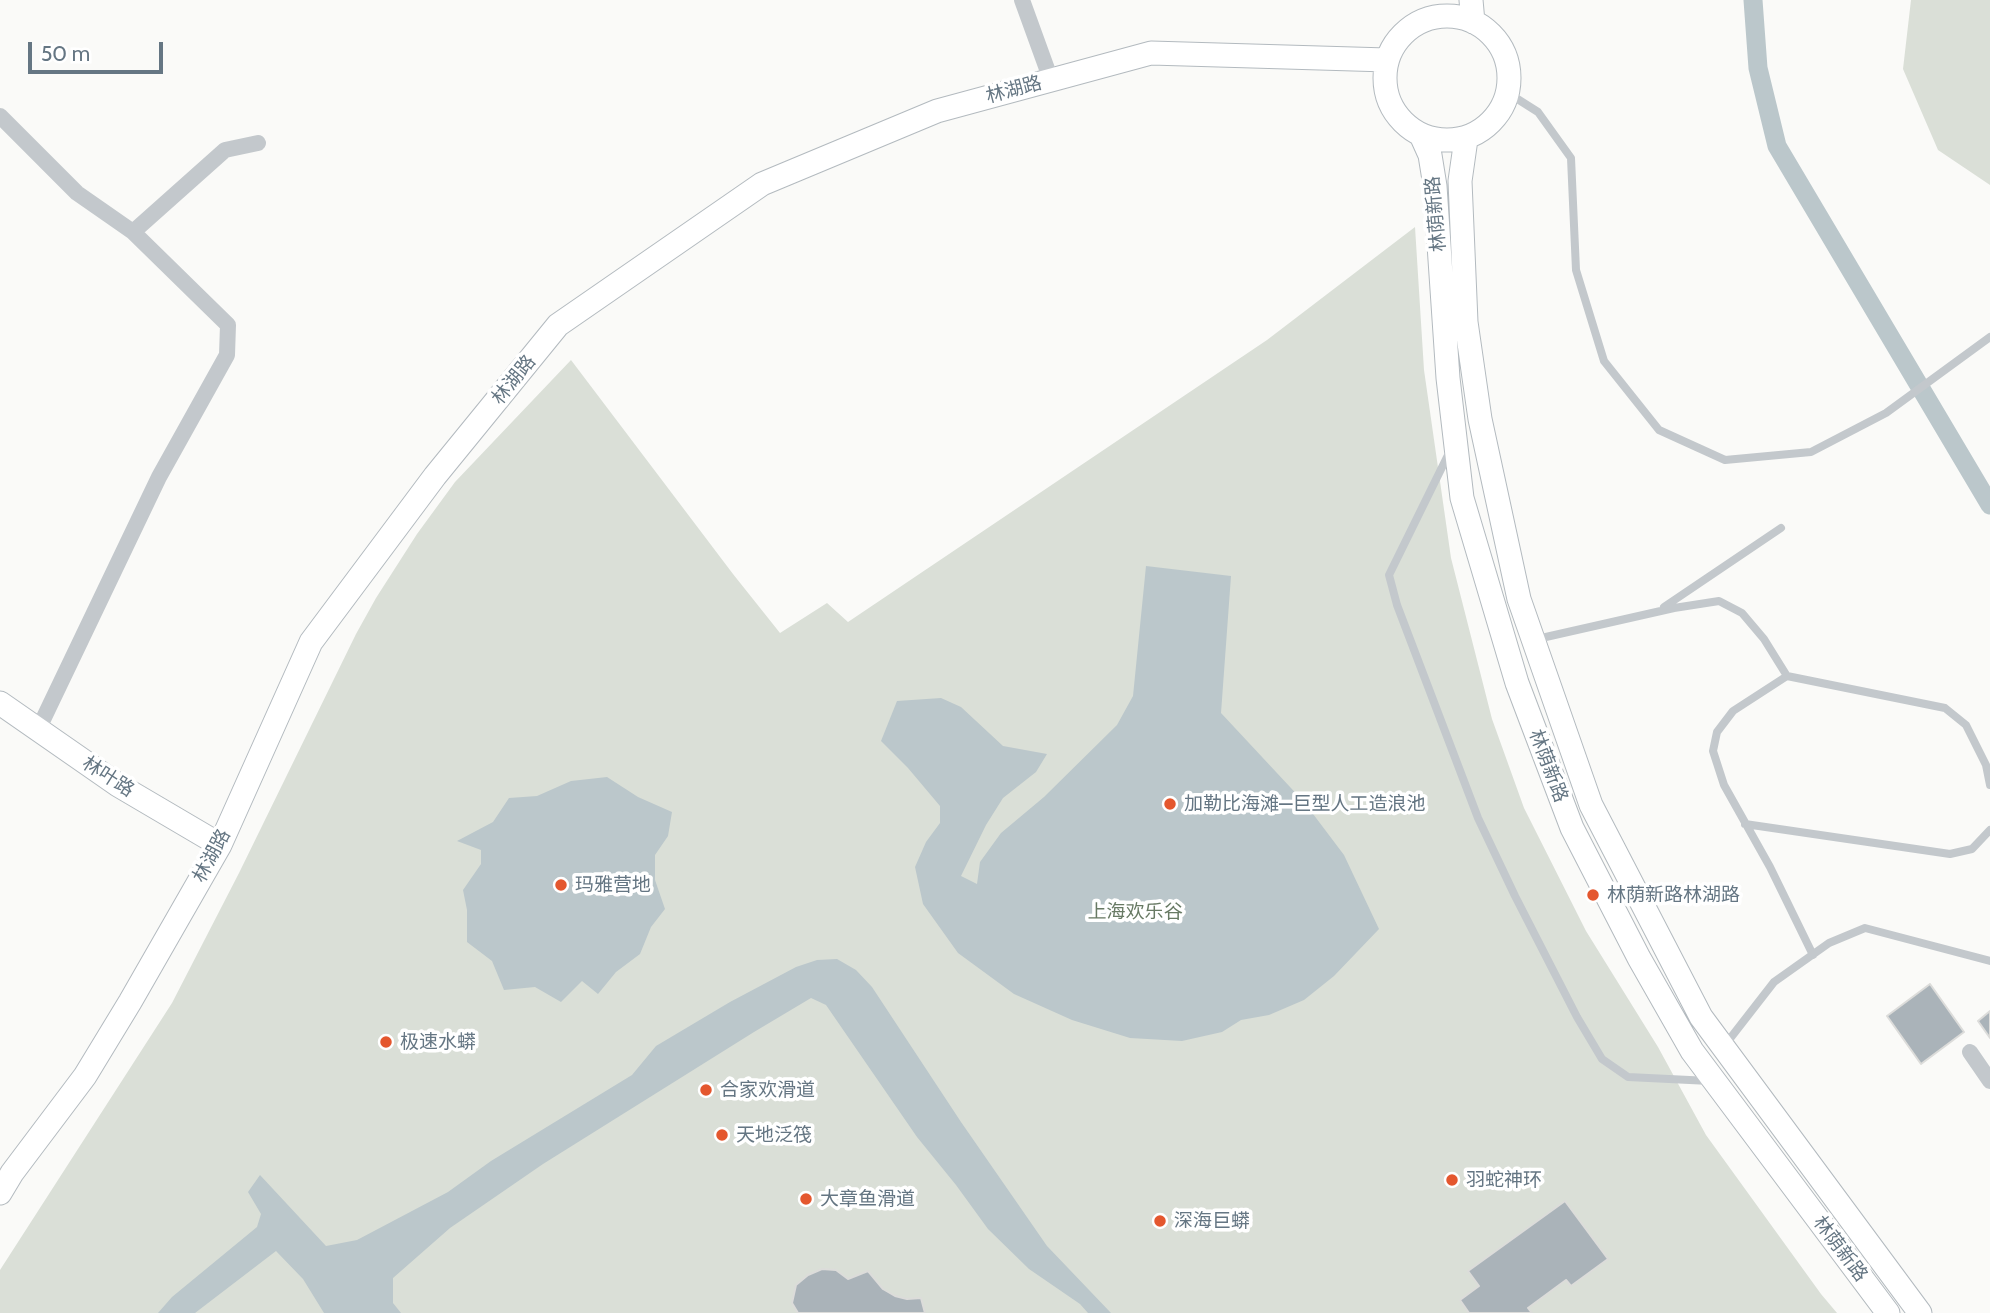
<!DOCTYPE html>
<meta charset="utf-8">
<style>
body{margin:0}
#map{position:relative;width:1990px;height:1313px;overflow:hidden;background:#fafaf8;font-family:Cabin,sans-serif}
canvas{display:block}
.scale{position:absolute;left:28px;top:42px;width:135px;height:32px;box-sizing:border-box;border:4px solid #657683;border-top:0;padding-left:9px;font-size:21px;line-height:24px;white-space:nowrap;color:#657683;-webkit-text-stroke:5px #fff;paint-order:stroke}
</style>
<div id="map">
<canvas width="1990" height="1313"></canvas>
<div class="scale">50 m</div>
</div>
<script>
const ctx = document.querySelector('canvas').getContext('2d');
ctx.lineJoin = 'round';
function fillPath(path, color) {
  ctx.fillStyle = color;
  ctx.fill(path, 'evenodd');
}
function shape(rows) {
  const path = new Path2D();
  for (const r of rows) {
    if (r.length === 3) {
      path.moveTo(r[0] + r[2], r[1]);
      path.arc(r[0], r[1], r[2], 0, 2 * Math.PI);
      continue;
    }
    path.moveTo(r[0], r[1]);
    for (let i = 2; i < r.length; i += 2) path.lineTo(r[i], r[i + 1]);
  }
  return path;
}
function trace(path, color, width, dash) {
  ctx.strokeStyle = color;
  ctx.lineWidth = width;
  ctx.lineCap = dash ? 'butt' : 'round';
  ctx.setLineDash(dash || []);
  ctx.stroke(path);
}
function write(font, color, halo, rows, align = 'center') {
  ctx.font = font + ' Cabin,"Noto Sans SC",sans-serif';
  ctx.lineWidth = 7;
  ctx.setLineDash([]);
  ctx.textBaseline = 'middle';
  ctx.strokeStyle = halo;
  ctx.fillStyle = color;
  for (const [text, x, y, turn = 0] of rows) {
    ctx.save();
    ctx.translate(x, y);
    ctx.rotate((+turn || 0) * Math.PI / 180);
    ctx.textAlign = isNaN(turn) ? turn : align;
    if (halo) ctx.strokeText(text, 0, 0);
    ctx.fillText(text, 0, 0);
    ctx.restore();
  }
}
const green = shape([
 [1911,0,1990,0,1990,185,1938,150,1903,69],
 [1415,227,1424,370,1451,558,1492,719,1524,808,1586,931,1658,1047,1706,1135,1821,1294,1837,1313,0,1313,0,1270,172,1003,239,873,356,634,376,598,417,534,455,482,571,360,733,574,780,633,827,603,848,622,1267,340]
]);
const water = shape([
 [1146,566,1231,576,1221,713,1304,802,1344,855,1379,929,1334,976,1304,1000,1269,1015,1241,1020,1222,1032,1182,1041,1130,1038,1072,1020,1014,994,958,953,923,904,915,867,926,842,940,823,940,806,908,768,881,741,897,701,941,698,961,707,1003,746,1047,754,1036,772,1003,798,986,825,961,876,977,884,980,862,1001,833,1044,797,1117,725,1133,696],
 [607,777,638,797,672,812,668,836,655,855,655,880,665,909,651,927,640,954,616,972,598,994,582,981,561,1002,535,987,504,990,492,961,467,942,467,910,463,890,481,864,481,850,457,841,493,822,509,798,537,796,571,781],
 [837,959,856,970,872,987,961,1122,1047,1246,1111,1313,1088,1313,1080,1304,1029,1269,988,1229,956,1185,917,1137,826,1005,811,998,754,1032,543,1164,450,1228,393,1278,393,1303,401,1313,324,1313,303,1279,276,1251,195,1313,158,1313,172,1297,257,1227,261,1214,248,1192,260,1175,326,1246,357,1240,448,1192,491,1161,632,1075,656,1046,730,1002,796,967,817,960]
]);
const canal = shape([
 [1753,0,1758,68,1777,146,1990,505]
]);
const building = shape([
 [1930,984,1964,1032,1921,1064,1887,1016,1930,984],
 [1990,1011,1990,1038,1978,1021,1990,1011],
 [1565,1201,1608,1259,1571,1286,1566,1280,1528,1308,1532,1313,1469,1313,1460,1300,1479,1286,1468,1271,1565,1201],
 [822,1269,836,1270,848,1279,868,1271,883,1289,895,1296,907,1299,921,1298,925,1313,798,1313,792,1303,796,1285,808,1275,822,1269]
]);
const lane = shape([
 [1508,93,1538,112,1571,158,1576,270,1604,361,1659,430,1725,460,1811,452,1886,413,1990,337],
 [1451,449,1389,575,1397,605,1478,818,1515,896,1577,1017,1602,1059,1628,1077,1710,1081],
 [1664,607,1781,528],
 [1537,639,1674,608,1719,601,1742,613,1764,639,1787,676,1733,711,1717,732,1713,751,1724,785,1770,867,1813,955],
 [1787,676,1945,708,1966,725,1986,765,1990,785],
 [1745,824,1950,854,1972,849,1990,830],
 [1725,1045,1774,982,1829,943,1865,928,1990,961]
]);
const street = shape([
 [1022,0,1051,80],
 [0,116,77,193,133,232,228,325,227,355,159,477,38,730],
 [133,232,225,150,258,143],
 [1970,1052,1990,1081]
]);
const secondary = shape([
 [1471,0,1473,22],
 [1447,78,62],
 [1421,135,1430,155,1435,186,1448,378,1462,498,1517,683,1572,828,1639,958,1692,1051,1888,1313],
 [1466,139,1460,181,1466,322,1480,419,1519,599,1591,805,1701,1017,1920,1313],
 [0,703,118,785,220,845],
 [0,1193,12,1173,85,1076,130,1002,220,845,311,642,435,476,558,325,762,184,937,111,1151,53,1387,60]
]);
const markers = [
 [1170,804,7,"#e4572e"],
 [561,885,7,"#e4572e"],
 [1593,895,7,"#e4572e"],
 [386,1042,7,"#e4572e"],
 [706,1090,7,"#e4572e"],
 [722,1135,7,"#e4572e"],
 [1452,1180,7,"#e4572e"],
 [806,1199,7,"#e4572e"],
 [1160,1221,7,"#e4572e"]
];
const streetNames = [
 ["林湖路",1014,90,-15],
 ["林荫新路",1436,214,-95],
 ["林湖路",514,380,-51],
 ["林荫新路",1548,766,69],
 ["林叶路",108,777,33],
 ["林湖路",212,856,-62],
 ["林荫新路",1840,1249,53]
];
const poiNames = [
 ["加勒比海滩—巨型人工造浪池",1184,804],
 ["玛雅营地",575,885],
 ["林荫新路林湖路",1607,895],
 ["极速水蟒",400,1042],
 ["合家欢滑道",720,1090],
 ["天地泛筏",736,1135],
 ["羽蛇神环",1466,1180],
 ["大章鱼滑道",820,1199],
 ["深海巨蟒",1174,1221]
];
const parkNames = [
 ["上海欢乐谷",1135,912]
];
fillPath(green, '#dadfd7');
fillPath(water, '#bbc7cb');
trace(canal, '#bbc7cb', 19);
fillPath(building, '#aab3b9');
trace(building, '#dcdcda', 2);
trace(secondary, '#b3babf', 25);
trace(lane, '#c3c8cc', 8);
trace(street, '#c3c8cc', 16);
trace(secondary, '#fff', 23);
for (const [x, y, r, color] of markers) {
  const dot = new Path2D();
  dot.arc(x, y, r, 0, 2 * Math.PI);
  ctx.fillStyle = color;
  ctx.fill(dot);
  trace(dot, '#fff', 2.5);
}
write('19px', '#657683', '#fff', streetNames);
write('19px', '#657683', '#fff', poiNames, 'left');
write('19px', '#687a64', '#fff', parkNames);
</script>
